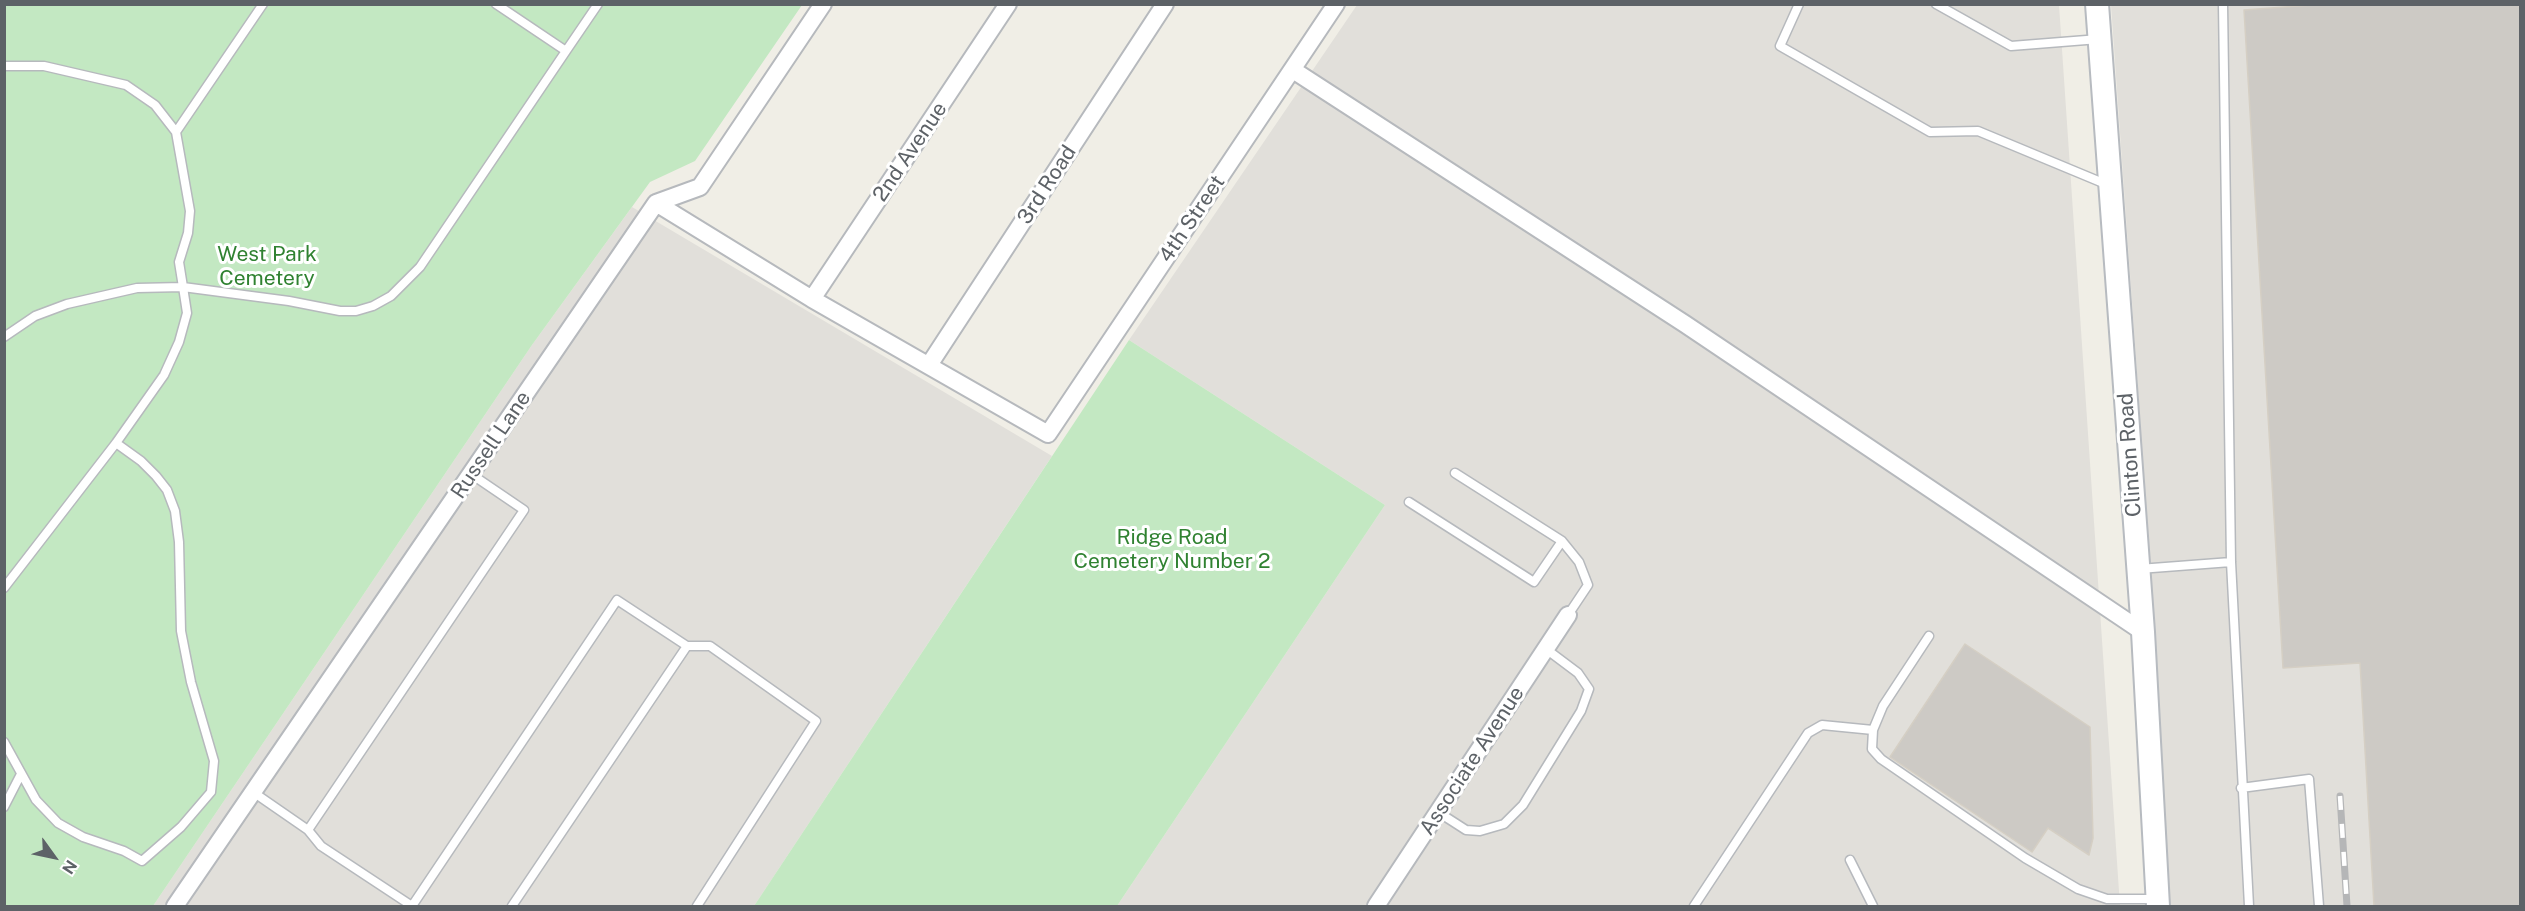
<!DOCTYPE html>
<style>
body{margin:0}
#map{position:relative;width:2525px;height:911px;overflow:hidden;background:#f0eee6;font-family:"Public Sans",sans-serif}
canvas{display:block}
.frame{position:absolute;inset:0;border:6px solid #5d6267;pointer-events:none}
.north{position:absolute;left:24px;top:827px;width:60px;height:60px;-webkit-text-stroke:4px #fff;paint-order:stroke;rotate:123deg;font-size:16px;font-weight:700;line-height:24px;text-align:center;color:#5d6267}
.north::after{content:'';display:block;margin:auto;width:21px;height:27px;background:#5d6267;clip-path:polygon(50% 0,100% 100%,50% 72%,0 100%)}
</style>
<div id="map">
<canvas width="2525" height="911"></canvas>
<div class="frame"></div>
<div class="north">N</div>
</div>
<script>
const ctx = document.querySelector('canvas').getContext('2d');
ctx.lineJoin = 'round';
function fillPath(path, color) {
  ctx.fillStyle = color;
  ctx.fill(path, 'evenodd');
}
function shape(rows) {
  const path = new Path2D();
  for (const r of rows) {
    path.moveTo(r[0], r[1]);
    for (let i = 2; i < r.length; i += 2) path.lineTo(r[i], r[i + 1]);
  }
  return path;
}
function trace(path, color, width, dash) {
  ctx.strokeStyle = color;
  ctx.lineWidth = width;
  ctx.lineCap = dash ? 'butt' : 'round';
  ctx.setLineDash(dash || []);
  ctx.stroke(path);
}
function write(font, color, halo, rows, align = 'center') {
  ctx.font = font + ' "Public Sans",sans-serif';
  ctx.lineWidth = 6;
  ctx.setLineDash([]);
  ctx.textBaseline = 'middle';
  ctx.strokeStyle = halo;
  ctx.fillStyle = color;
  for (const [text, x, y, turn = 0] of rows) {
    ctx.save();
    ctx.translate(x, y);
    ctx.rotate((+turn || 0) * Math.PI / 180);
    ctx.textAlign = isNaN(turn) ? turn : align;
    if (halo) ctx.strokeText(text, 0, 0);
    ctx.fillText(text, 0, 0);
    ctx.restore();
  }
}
const industrial = shape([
 [1357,5,2059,5,2120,906,1117,906,1385,505,1129,340],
 [2111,5,2520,5,2520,906,2169,906,2137,373],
 [632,207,1052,456,754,906,153,906,532,345]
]);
const green = shape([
 [5,5,802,5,695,161,650,182,532,345,153,906,5,906],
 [1129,340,1385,505,1117,906,754,906]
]);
const building = shape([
 [2325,4,2520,4,2520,906,2374,906,2360,663,2283,668,2244,10,2325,4],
 [1965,644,2090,727,2093,838,2089,855,2048,828,2032,852,1890,757,1965,644]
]);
const lane = shape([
 [1799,4,1780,46,1930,132,1978,131,2108,185],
 [1936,4,2011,46,2099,39],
 [2223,4,2231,562,2249,906],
 [566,51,598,4],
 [4,66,44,66,126,85,155,105,176,132,263,4],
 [176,132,190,211,188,233,179,262,183,287,289,301,340,311,356,311,373,306,391,296,420,267,566,51,496,4],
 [4,337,35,316,67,304,137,288,183,287,187,313,179,342,164,375,116,443,4,588],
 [1455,473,1562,541,1579,562,1588,585,1568,615],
 [1409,502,1534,582,1562,541],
 [2139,569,2231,562],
 [1929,636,1883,706,1873,730,1872,749,1881,759,2025,858,2078,889,2107,899,2157,899],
 [687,646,710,646,816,721,697,906],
 [4,742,36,800,58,823,83,837,124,851,142,861,181,827,211,792,214,761,191,682,181,631,179,542,175,511,167,490,156,476,141,461,116,443],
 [2241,788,2309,779,2319,906],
 [253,792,308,830,524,510,471,474],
 [4,807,21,774],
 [1438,812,1466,830,1480,831,1504,824,1523,805,1581,711,1589,689,1578,673,1546,649],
 [308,830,321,846,412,906],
 [1850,860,1873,906],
 [412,906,617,600,687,646,512,906],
 [1694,906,1808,733,1822,725,1873,730]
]);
const street = shape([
 [1293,70,1685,324,2143,632],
 [656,203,812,299,1048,434,1336,4],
 [812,299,1008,4],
 [929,365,1165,4],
 [175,906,656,203,700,187,823,4],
 [1376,906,1568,615]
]);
const secondary = shape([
 [2097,4,2143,632,2158,906]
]);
const rail = shape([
 [2340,796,2347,906]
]);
const streetNames = [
 ["2nd Avenue",910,152,-56],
 ["3rd Road",1047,185,-57],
 ["4th Street",1192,219,-56],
 ["Russell Lane",491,445,-56],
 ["Clinton Road",2130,455,-94],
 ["Associate Avenue",1472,761,-57]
];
const parkNames = [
 ["West Park",267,255],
 ["Cemetery",267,279],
 ["Ridge Road",1172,538],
 ["Cemetery Number 2",1172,562]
];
fillPath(industrial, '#e1dfda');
fillPath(green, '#c3e8c2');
fillPath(building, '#cdcac5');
trace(building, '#d5cfc4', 1.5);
trace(lane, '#b6b9bd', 11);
trace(street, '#b6b9bd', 20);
trace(secondary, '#b7bbc0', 26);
trace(lane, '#fff', 8);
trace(street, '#fff', 16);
trace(secondary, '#fff', 22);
trace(rail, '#b5b6b7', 7);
trace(rail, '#fff', 4.5, [14]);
write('21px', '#5d6267', '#fff', streetNames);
write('21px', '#308231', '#fff', parkNames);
</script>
